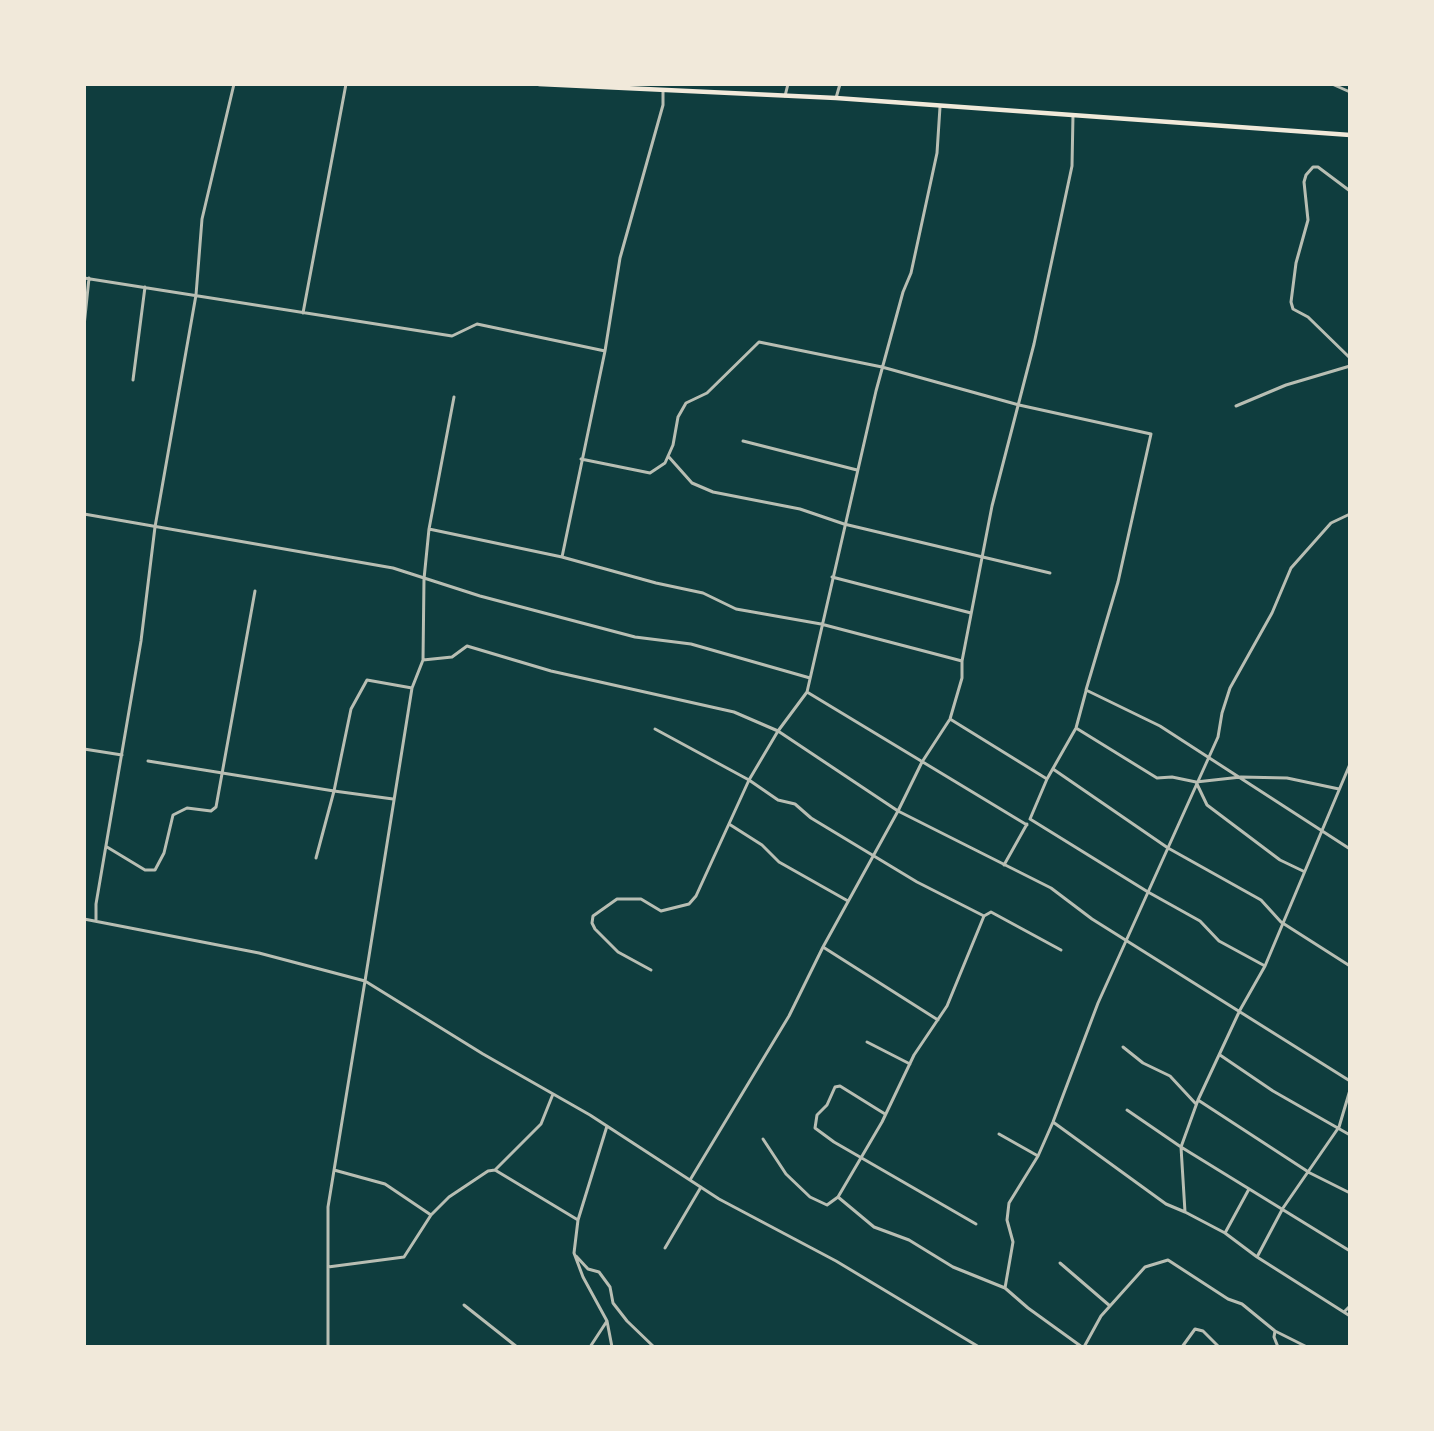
<!DOCTYPE html>
<style>
body{margin:0}
#map{position:relative;width:1434px;height:1431px;overflow:hidden;background:#0f3d3e;font-family:Quicksand,sans-serif}
canvas{display:block}
.frame{position:absolute;inset:0;border:86px solid #f1e9da;pointer-events:none}
</style>
<div id="map">
<canvas width="1434" height="1431"></canvas>
<div class="frame"></div>
</div>
<script>
const ctx = document.querySelector('canvas').getContext('2d');
ctx.lineJoin = 'round';
function shape(rows) {
  const path = new Path2D();
  for (const r of rows) {
    path.moveTo(r[0], r[1]);
    for (let i = 2; i < r.length; i += 2) path.lineTo(r[i], r[i + 1]);
  }
  return path;
}
function trace(path, color, width, dash) {
  ctx.strokeStyle = color;
  ctx.lineWidth = width;
  ctx.lineCap = dash ? 'butt' : 'round';
  ctx.setLineDash(dash || []);
  ctx.stroke(path);
}
const minor = shape([
 [1332,84,1350,92],
 [785,96,788,84],
 [836,98,840,84],
 [1073,115,1072,166,1034,344,992,506,962,661,962,678,950,719,922,762,898,811,1051,888,1092,919,1350,1081],
 [1350,191,1318,167,1313,167,1306,175,1304,182,1308,220,1296,263,1291,302,1293,309,1308,317,1350,358],
 [84,278,452,336,477,324,605,351],
 [303,313,346,84],
 [84,326,89,278],
 [133,380,145,287],
 [1236,406,1286,385,1350,366],
 [743,441,857,470],
 [668,456,692,483,713,492,800,509,844,524,1050,573],
 [581,459,650,473,665,463,673,445,678,417,686,403,707,393,759,342,882,367,1019,405,1151,434,1118,582,1086,690,1160,726,1350,849],
 [84,514,393,568,480,596,635,637,691,644,810,678],
 [429,529,562,557,656,583,703,593,736,609,821,624,962,661],
 [562,557,605,351,620,258,663,105,663,90],
 [832,577,971,613],
 [423,660,424,579,429,529,454,397],
 [807,692,1027,825],
 [950,719,1047,779],
 [1076,728,1157,778,1172,777,1196,782,1241,777,1287,778,1339,789],
 [655,729,749,780,778,800,795,804,811,818,917,882,984,916,991,912,1061,950],
 [84,749,122,755],
 [148,761,334,791,351,709,367,680,412,688],
 [1350,764,1265,966,1240,1010,1198,1100,1181,1147,1185,1212,1225,1233,1257,1257,1350,1316],
 [1053,769,1168,848,1261,900,1281,922,1350,966],
 [1196,782,1207,805,1280,860,1303,871],
 [1030,819,1148,892,1200,921,1219,941,1265,966],
 [1030,819,1047,779,1076,728,1086,691],
 [729,824,762,845,779,862,848,901],
 [107,847,145,870,155,870,164,853,173,815,187,808,211,811,216,807,255,591],
 [316,858,334,791,393,799],
 [1004,865,1027,824],
 [84,919,259,953,365,981,412,688,423,660,452,657,467,646,551,671,734,712,778,731,898,811,823,947,938,1020],
 [96,921,96,904,141,641,155,527,196,295,202,219,234,84],
 [651,970,618,952,595,929,592,923,593,916,617,899,641,899,661,911,689,904,696,896,749,780,778,731,807,692,876,391,903,292,911,273,937,153,940,107],
 [867,1042,910,1064],
 [1123,1047,1143,1063,1170,1076,1196,1104],
 [1220,1055,1273,1091,1350,1135],
 [1198,1100,1310,1173,1350,1193],
 [1127,1110,1181,1147,1350,1251],
 [885,1114,840,1086,835,1087,827,1105,817,1115,815,1128,834,1142,976,1224],
 [1053,1122,1166,1204,1185,1212],
 [607,1126,578,1220,574,1253,583,1277,607,1321,612,1347],
 [999,1134,1038,1156],
 [763,1139,786,1174,810,1197,827,1205,838,1197,882,1122,914,1055,947,1006,984,916],
 [334,1170,385,1184,431,1215],
 [495,1170,541,1124,553,1094],
 [690,1180,789,1016,823,947],
 [838,1197,874,1227,909,1240,953,1267,1005,1288,1028,1308,1082,1347],
 [1225,1233,1249,1189],
 [665,1248,701,1187],
 [576,1256,588,1269,599,1272,610,1287,613,1303,627,1321,654,1347],
 [1257,1257,1283,1208,1339,1127,1350,1090],
 [1060,1263,1110,1306],
 [328,1267,404,1257,431,1215,449,1197,488,1171,495,1170,578,1220],
 [1005,1288,1013,1242,1007,1220,1009,1203,1038,1156,1053,1122,1098,1003,1218,737,1222,713,1230,688,1272,613,1291,568,1331,523,1350,514],
 [464,1305,517,1347],
 [1344,1312,1350,1306],
 [1275,1331,1274,1337,1278,1347],
 [328,1347,328,1207,365,981,483,1054,590,1115,719,1199,836,1261,979,1347],
 [590,1347,607,1321],
 [1084,1347,1101,1316,1145,1267,1168,1260,1228,1299,1242,1304,1275,1331,1307,1347],
 [1182,1347,1195,1329,1203,1331,1219,1347]
]);
const secondary = shape([
 [539,84,836,98,1350,135]
]);
trace(minor, '#b8beb3', 3);
trace(secondary, '#f1e9da', 4.5);
</script>
